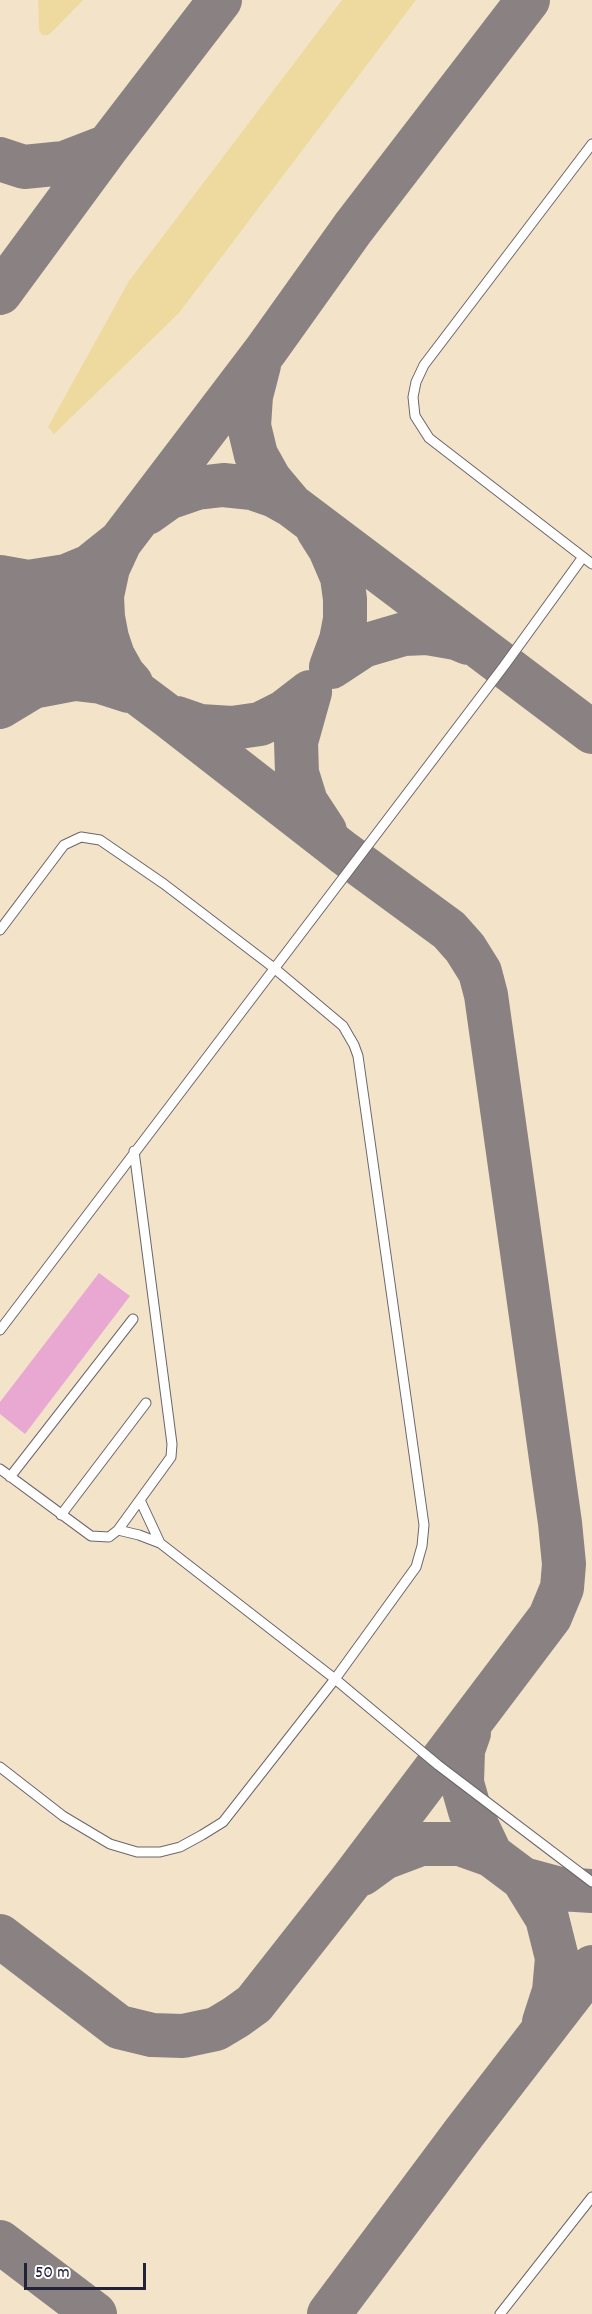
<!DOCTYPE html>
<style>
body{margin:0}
#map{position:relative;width:592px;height:2314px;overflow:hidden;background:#f3e3c9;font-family:Dekko,sans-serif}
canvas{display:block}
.scale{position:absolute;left:24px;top:2263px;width:122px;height:27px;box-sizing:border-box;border:3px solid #22223b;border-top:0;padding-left:8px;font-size:18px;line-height:21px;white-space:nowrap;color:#22223b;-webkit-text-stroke:4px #fff;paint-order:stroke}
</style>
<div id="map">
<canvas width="592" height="2314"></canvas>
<div class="scale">50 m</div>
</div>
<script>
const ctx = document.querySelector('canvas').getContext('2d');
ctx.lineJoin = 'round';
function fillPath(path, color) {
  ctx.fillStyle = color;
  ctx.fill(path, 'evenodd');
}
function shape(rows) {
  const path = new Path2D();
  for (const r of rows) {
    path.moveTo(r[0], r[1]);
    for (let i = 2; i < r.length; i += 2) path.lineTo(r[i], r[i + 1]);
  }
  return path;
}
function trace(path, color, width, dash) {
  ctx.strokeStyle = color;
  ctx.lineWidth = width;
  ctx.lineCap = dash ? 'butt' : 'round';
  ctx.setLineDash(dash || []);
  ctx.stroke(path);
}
const sand = shape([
 [38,0,83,0,54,30,48,35,42,35,39,30],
 [342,0,416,0,179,313,54,434,48,427,129,281]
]);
const taxiway = shape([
 [0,159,24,167,64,163,108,146],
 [0,293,108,146,220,0],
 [259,365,251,396,249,426,256,455,270,480,291,505],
 [147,513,168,498,197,488,223,485,252,488,275,496,291,505,592,732],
 [318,530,330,549,342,577,345,599,345,619,341,640,331,667],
 [0,577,28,582,66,576,90,566,120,542,108,568,102,596,103,617,107,638,113,656,123,674,131,683],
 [0,590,168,716,344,853,449,930,465,948,480,972,486,995,560,1523,564,1564,562,1588,550,1617,350,1882,254,2004,236,2017,216,2029,183,2036,152,2035,119,2027,0,1936],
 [0,628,5,647,3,675,0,683],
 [331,667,363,646,404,634,427,633,456,638,468,643],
 [0,700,266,350,353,228,528,0],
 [0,707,33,687,75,679,101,682,129,691],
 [177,718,200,726,232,728,260,724,284,712,310,692,296,742,297,773,306,802,325,831],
 [469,1733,463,1750,462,1783,470,1811,491,1855,523,1879,560,1889,592,1891],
 [362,1874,384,1858,421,1844,460,1844,491,1855,523,1879,547,1918,557,1958,554,1991,544,2022],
 [0,2242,95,2314],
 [329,2314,464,2133,592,1967]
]);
const building = shape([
 [99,1273,130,1296,25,1434,0,1414,0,1402]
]);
const lane = shape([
 [592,144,424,365,416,382,413,397,415,416,429,438,592,564],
 [0,930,64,845,81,837,100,840,164,884,274,968,343,1026,354,1045,358,1056,424,1525,422,1546,416,1567,335,1679,223,1822,202,1835,180,1847,160,1852,137,1852,110,1844,63,1816,0,1767],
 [0,1330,504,666,583,557],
 [0,1469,91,1536,109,1537,118,1530,171,1457,172,1444,134,1151],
 [10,1477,133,1319],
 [140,1500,160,1543],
 [61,1515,146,1403],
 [118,1530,139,1535,160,1543,335,1679,438,1765,592,1882],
 [500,2314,592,2197]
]);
fillPath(sand, '#eeda9e');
trace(taxiway, '#8a8282', 44);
fillPath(building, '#e8a8d1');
trace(lane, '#6b666d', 11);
trace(lane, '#fff', 9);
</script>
